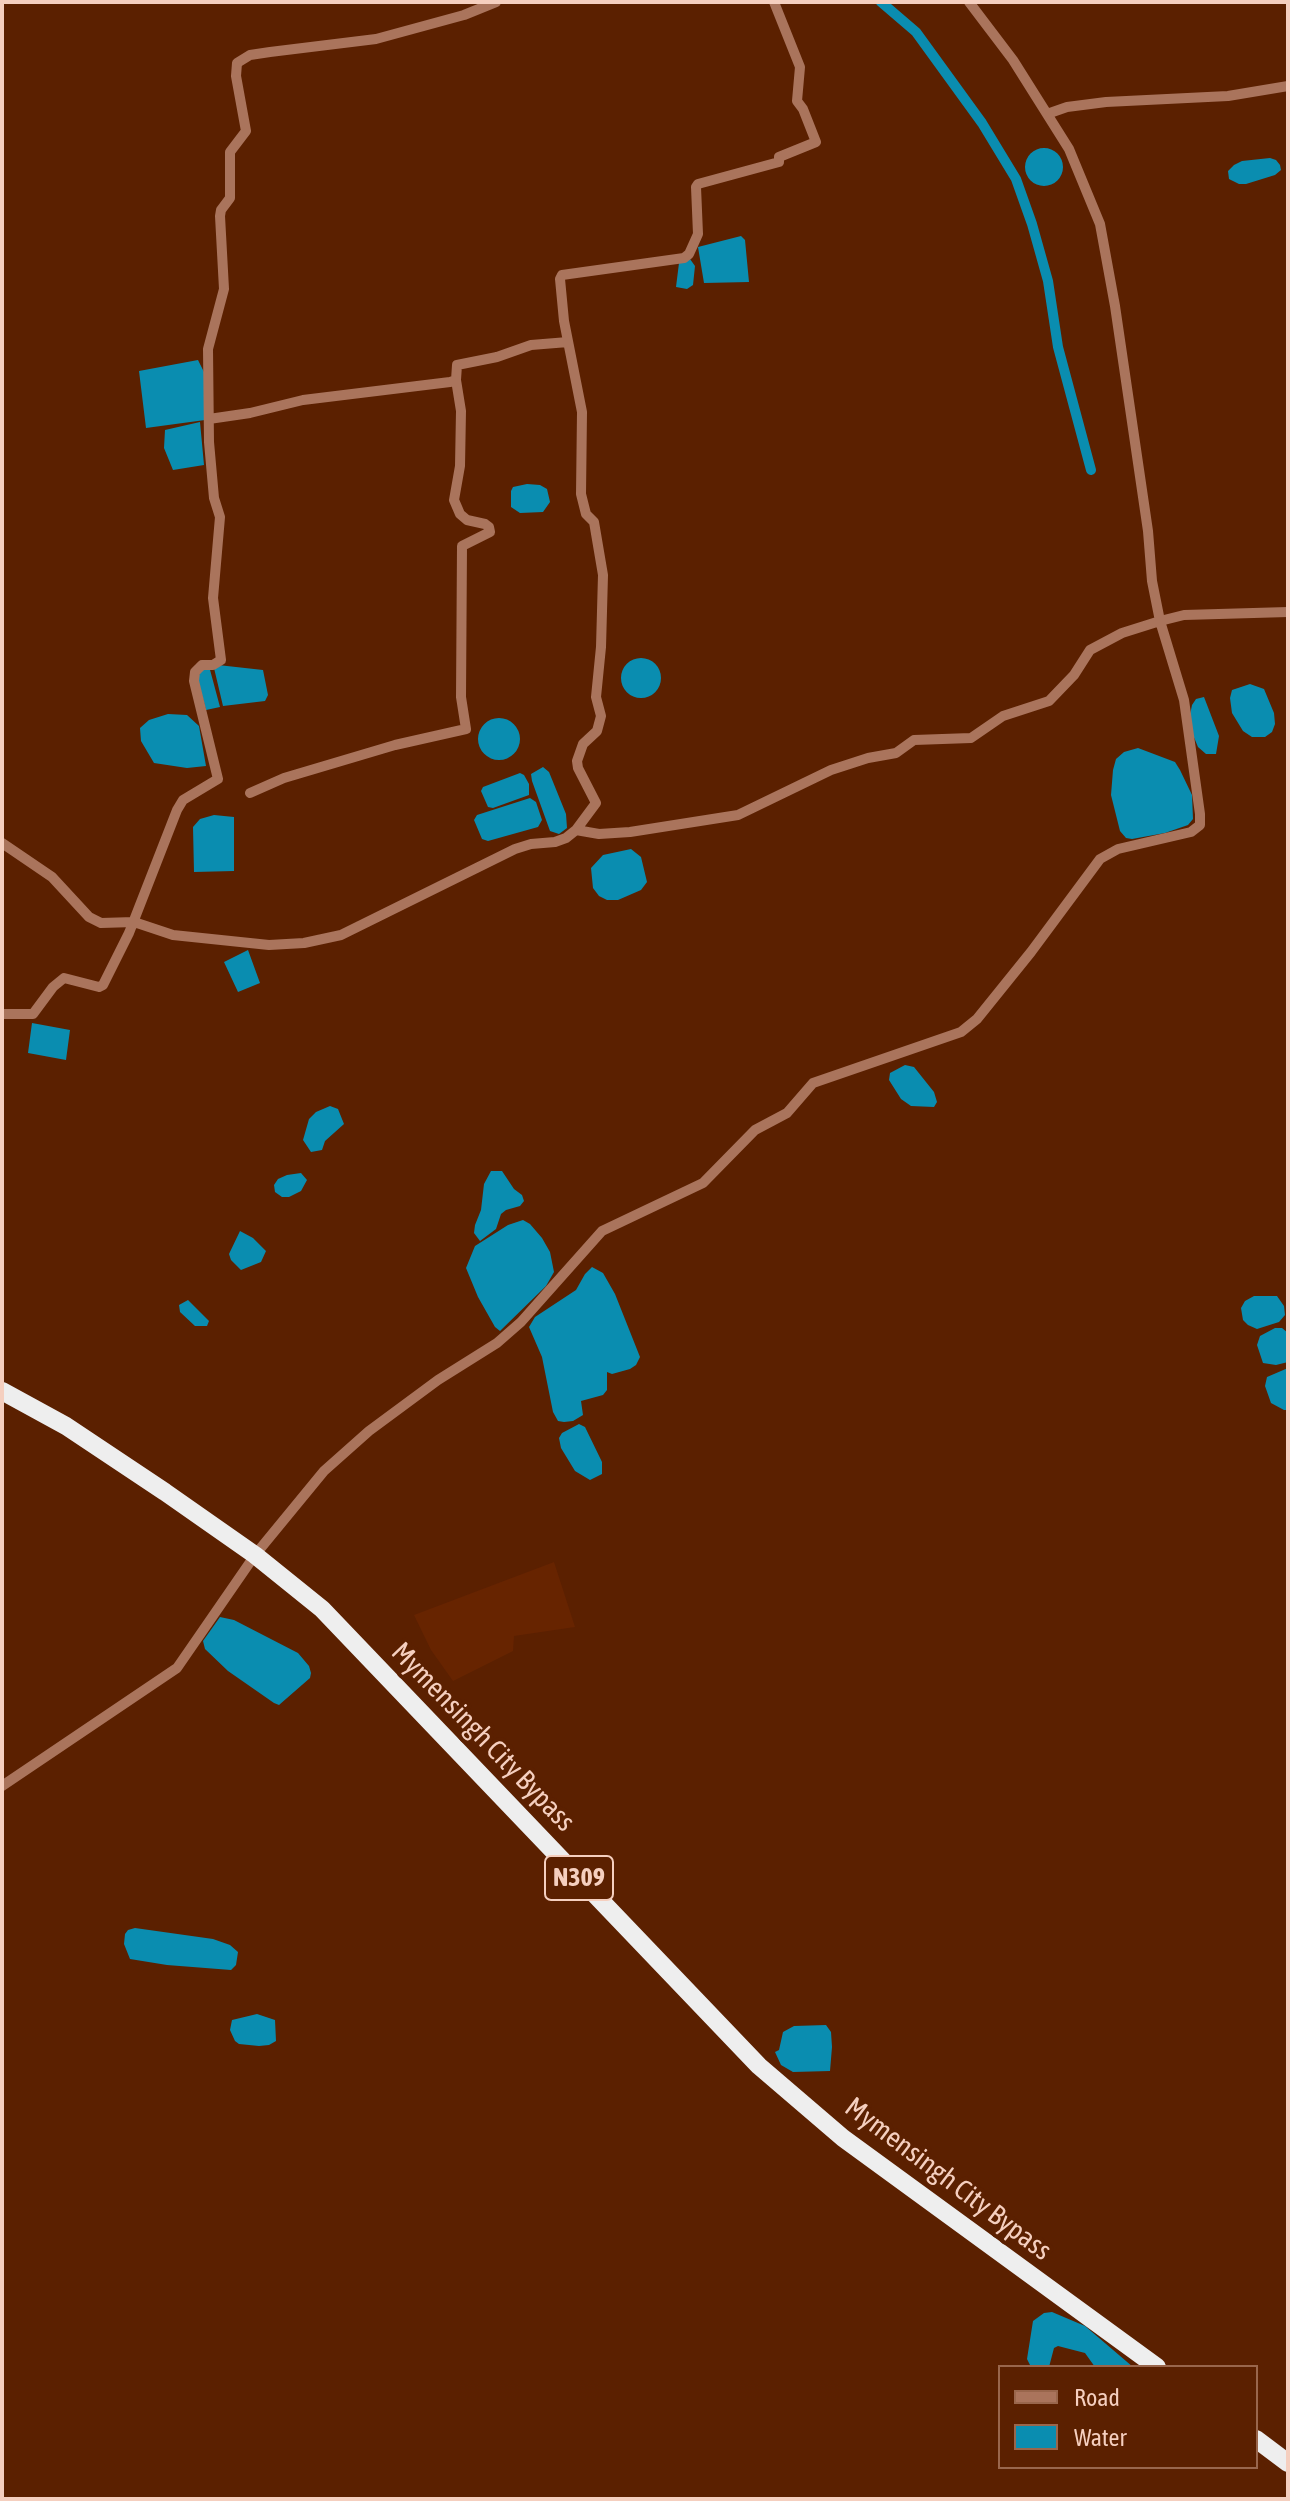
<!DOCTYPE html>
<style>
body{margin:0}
#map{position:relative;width:1290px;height:2501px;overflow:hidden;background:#5b2000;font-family:"Asap Condensed",sans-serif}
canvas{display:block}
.frame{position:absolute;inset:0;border:4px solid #f5cfbf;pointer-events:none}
.legend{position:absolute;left:998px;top:2365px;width:260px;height:104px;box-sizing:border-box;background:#5b2000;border:2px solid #99664c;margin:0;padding:10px 14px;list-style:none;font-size:24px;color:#f5cfbf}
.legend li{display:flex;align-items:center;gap:16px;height:40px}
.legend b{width:40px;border:2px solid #99664c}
</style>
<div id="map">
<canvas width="1290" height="2501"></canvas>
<div class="frame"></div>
<ul class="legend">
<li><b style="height:10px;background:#aa745c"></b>Road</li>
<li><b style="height:22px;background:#0a8db0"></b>Water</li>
</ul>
</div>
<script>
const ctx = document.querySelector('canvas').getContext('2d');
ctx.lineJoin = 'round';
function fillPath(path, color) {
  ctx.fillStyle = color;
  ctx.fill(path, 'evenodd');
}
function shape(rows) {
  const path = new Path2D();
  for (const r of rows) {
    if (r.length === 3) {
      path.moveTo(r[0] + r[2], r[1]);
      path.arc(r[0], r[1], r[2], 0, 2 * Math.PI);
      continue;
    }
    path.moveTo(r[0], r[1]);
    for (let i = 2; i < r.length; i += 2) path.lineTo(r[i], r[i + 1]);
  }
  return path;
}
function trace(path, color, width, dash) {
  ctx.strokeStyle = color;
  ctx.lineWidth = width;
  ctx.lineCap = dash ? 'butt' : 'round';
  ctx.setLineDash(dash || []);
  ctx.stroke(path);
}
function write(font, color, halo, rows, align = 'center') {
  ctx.font = font + ' "Asap Condensed",sans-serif';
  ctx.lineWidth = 8;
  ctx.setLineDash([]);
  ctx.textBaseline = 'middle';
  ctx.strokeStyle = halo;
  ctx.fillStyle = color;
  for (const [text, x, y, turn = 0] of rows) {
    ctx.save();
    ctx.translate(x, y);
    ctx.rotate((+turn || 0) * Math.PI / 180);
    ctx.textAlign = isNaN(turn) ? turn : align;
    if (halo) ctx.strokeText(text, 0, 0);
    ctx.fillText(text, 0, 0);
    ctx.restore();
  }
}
const built = shape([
 [554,1562,575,1627,514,1636,513,1651,453,1681,431,1650,414,1615]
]);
const water = shape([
 [1044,167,19],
 [1270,158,1276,160,1280,165,1281,170,1275,175,1246,184,1239,184,1229,179,1228,171,1234,165,1242,161],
 [741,236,745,240,749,282,704,283,698,247],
 [690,259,695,266,693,285,687,289,676,287,679,263],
 [198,360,205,374,205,420,146,428,139,371],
 [200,422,204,465,173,470,164,448,165,430],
 [527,484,540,485,547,489,550,502,543,512,520,513,511,507,511,491,513,487],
 [641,678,20],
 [218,665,263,670,268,695,265,701,223,706,214,668],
 [209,666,220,707,206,710,198,680,200,671],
 [1250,684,1264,689,1274,713,1275,724,1272,732,1265,737,1252,737,1243,731,1232,713,1230,698,1232,690],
 [1204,697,1219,736,1216,754,1206,754,1198,747,1193,735,1190,715,1192,705,1196,699],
 [168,714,187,715,199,726,206,766,187,768,154,763,141,741,140,728,149,720],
 [499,739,21],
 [1138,748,1175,762,1180,770,1192,795,1193,819,1188,825,1165,833,1132,839,1126,838,1120,831,1111,795,1113,770,1116,759,1124,752],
 [543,767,549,772,566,814,567,828,559,834,550,831,532,781,531,774],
 [520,773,524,775,529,784,529,795,493,808,488,807,481,791,483,787],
 [530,798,536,802,542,820,538,827,488,841,482,839,474,820,477,815],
 [214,815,234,817,234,871,194,872,193,827,200,819],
 [631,849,641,857,647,882,641,890,618,900,607,900,599,896,593,888,591,868,603,855],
 [248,950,260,983,238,992,224,962],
 [32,1023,70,1030,66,1060,28,1053],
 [905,1065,914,1067,934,1092,937,1102,934,1107,911,1106,901,1099,889,1080,890,1073],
 [330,1106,338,1109,344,1124,325,1141,322,1150,311,1152,303,1140,309,1119,316,1112],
 [491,1171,502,1171,514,1189,522,1195,524,1201,520,1206,506,1210,501,1214,496,1229,480,1241,474,1233,475,1225,481,1210,484,1184],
 [301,1173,307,1180,301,1191,289,1197,282,1197,275,1192,274,1185,278,1179,287,1175],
 [523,1220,530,1224,542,1238,550,1252,554,1272,546,1286,500,1331,495,1327,478,1297,466,1268,475,1246,508,1225],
 [240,1231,253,1238,266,1251,261,1262,241,1270,231,1260,229,1254],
 [592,1267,603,1273,615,1294,640,1357,636,1365,630,1369,612,1374,607,1372,607,1390,603,1395,581,1401,583,1415,573,1421,564,1422,558,1421,553,1412,542,1357,529,1327,535,1317,576,1290,585,1274],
 [1254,1296,1277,1296,1284,1306,1285,1315,1279,1322,1257,1329,1248,1325,1243,1320,1241,1308,1245,1301],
 [188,1300,209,1321,207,1326,195,1326,180,1312,179,1305],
 [1275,1328,1282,1328,1288,1333,1288,1362,1276,1365,1263,1363,1257,1345,1260,1336],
 [1288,1368,1288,1410,1284,1410,1271,1403,1265,1386,1267,1377],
 [579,1424,585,1427,602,1462,602,1474,590,1480,575,1471,561,1448,559,1438,562,1433],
 [220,1617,234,1620,298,1653,309,1666,311,1673,310,1678,279,1705,274,1703,228,1671,205,1649,203,1641],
 [135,1928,213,1939,230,1945,238,1952,236,1965,231,1970,167,1965,130,1959,124,1944,125,1934,128,1930],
 [257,2014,275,2020,276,2041,269,2045,259,2046,239,2044,235,2041,230,2030,232,2020],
 [826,2025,831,2032,832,2047,830,2071,793,2072,781,2065,775,2052,779,2050,783,2032,794,2026],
 [1052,2312,1085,2326,1133,2367,1095,2367,1085,2353,1058,2346,1054,2348,1049,2367,1031,2367,1027,2359,1033,2321,1044,2313]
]);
const canal = shape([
 [881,2,916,32,982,123,1016,179,1032,224,1048,281,1058,347,1091,470]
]);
const street = shape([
 [1047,114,1067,107,1106,102,1228,96,1288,86],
 [209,419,250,413,303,400,450,382,456,380,457,365,497,357,531,345,568,342],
 [250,793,284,778,395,745,466,729,461,697,462,546,490,532,489,527,485,524,467,520,460,514,454,500,460,466,461,411,456,380],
 [576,830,599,834,630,832,738,815,831,770,868,758,896,753,914,740,971,738,1003,716,1049,701,1074,675,1090,650,1122,633,1160,621,1152,581,1148,531,1115,306,1100,224,1069,149,1013,60,969,2],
 [2,843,52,877,89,917,101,923,134,922,173,935,269,945,304,943,341,935,515,849,531,844,555,842,566,838,576,830,596,803,578,768,577,761,583,744,597,731,601,716,596,697,601,647,603,575,594,522,586,514,581,494,582,412,564,321,560,279,562,275,684,258,689,254,698,234,696,187,698,184,779,162,779,157,816,142,803,109,797,101,800,67,774,2],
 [2,1014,33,1014,53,987,64,978,99,987,103,985,129,933,177,810,183,800,218,779,194,681,195,672,202,665,213,665,221,660,213,598,220,517,214,498,209,442,208,349,224,289,220,216,221,210,230,198,230,152,246,131,236,76,237,63,250,55,270,52,376,39,464,15,496,2],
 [2,1786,177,1668,255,1555,324,1471,369,1431,438,1380,497,1343,521,1322,602,1231,703,1183,755,1130,787,1113,813,1083,961,1032,977,1019,1031,952,1100,859,1118,849,1191,832,1200,825,1200,814,1184,700,1160,621,1184,615,1288,612]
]);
const highway = shape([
 [2,1391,66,1426,165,1492,255,1555,322,1609,759,2066,843,2138,1157,2367],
 [1256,2439,1288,2463]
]);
const shields = [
 [579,1878,68]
];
const shieldNames = [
 ["N309",579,1878]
];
const streetNames = [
 ["Mymensingh City Bypass",483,1737,46],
 ["Mymensingh City Bypass",948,2179,37]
];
fillPath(built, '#672400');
fillPath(water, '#0a8db0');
trace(canal, '#0a8db0', 10);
trace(street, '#aa745c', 10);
trace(highway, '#eee', 18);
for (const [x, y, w] of shields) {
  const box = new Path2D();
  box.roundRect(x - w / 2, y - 22, w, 44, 6);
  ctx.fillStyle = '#5b2000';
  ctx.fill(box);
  trace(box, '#f5cfbf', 2);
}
write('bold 26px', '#f5cfbf', null, shieldNames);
write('28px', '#f5cfbf', '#5b2000', streetNames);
</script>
